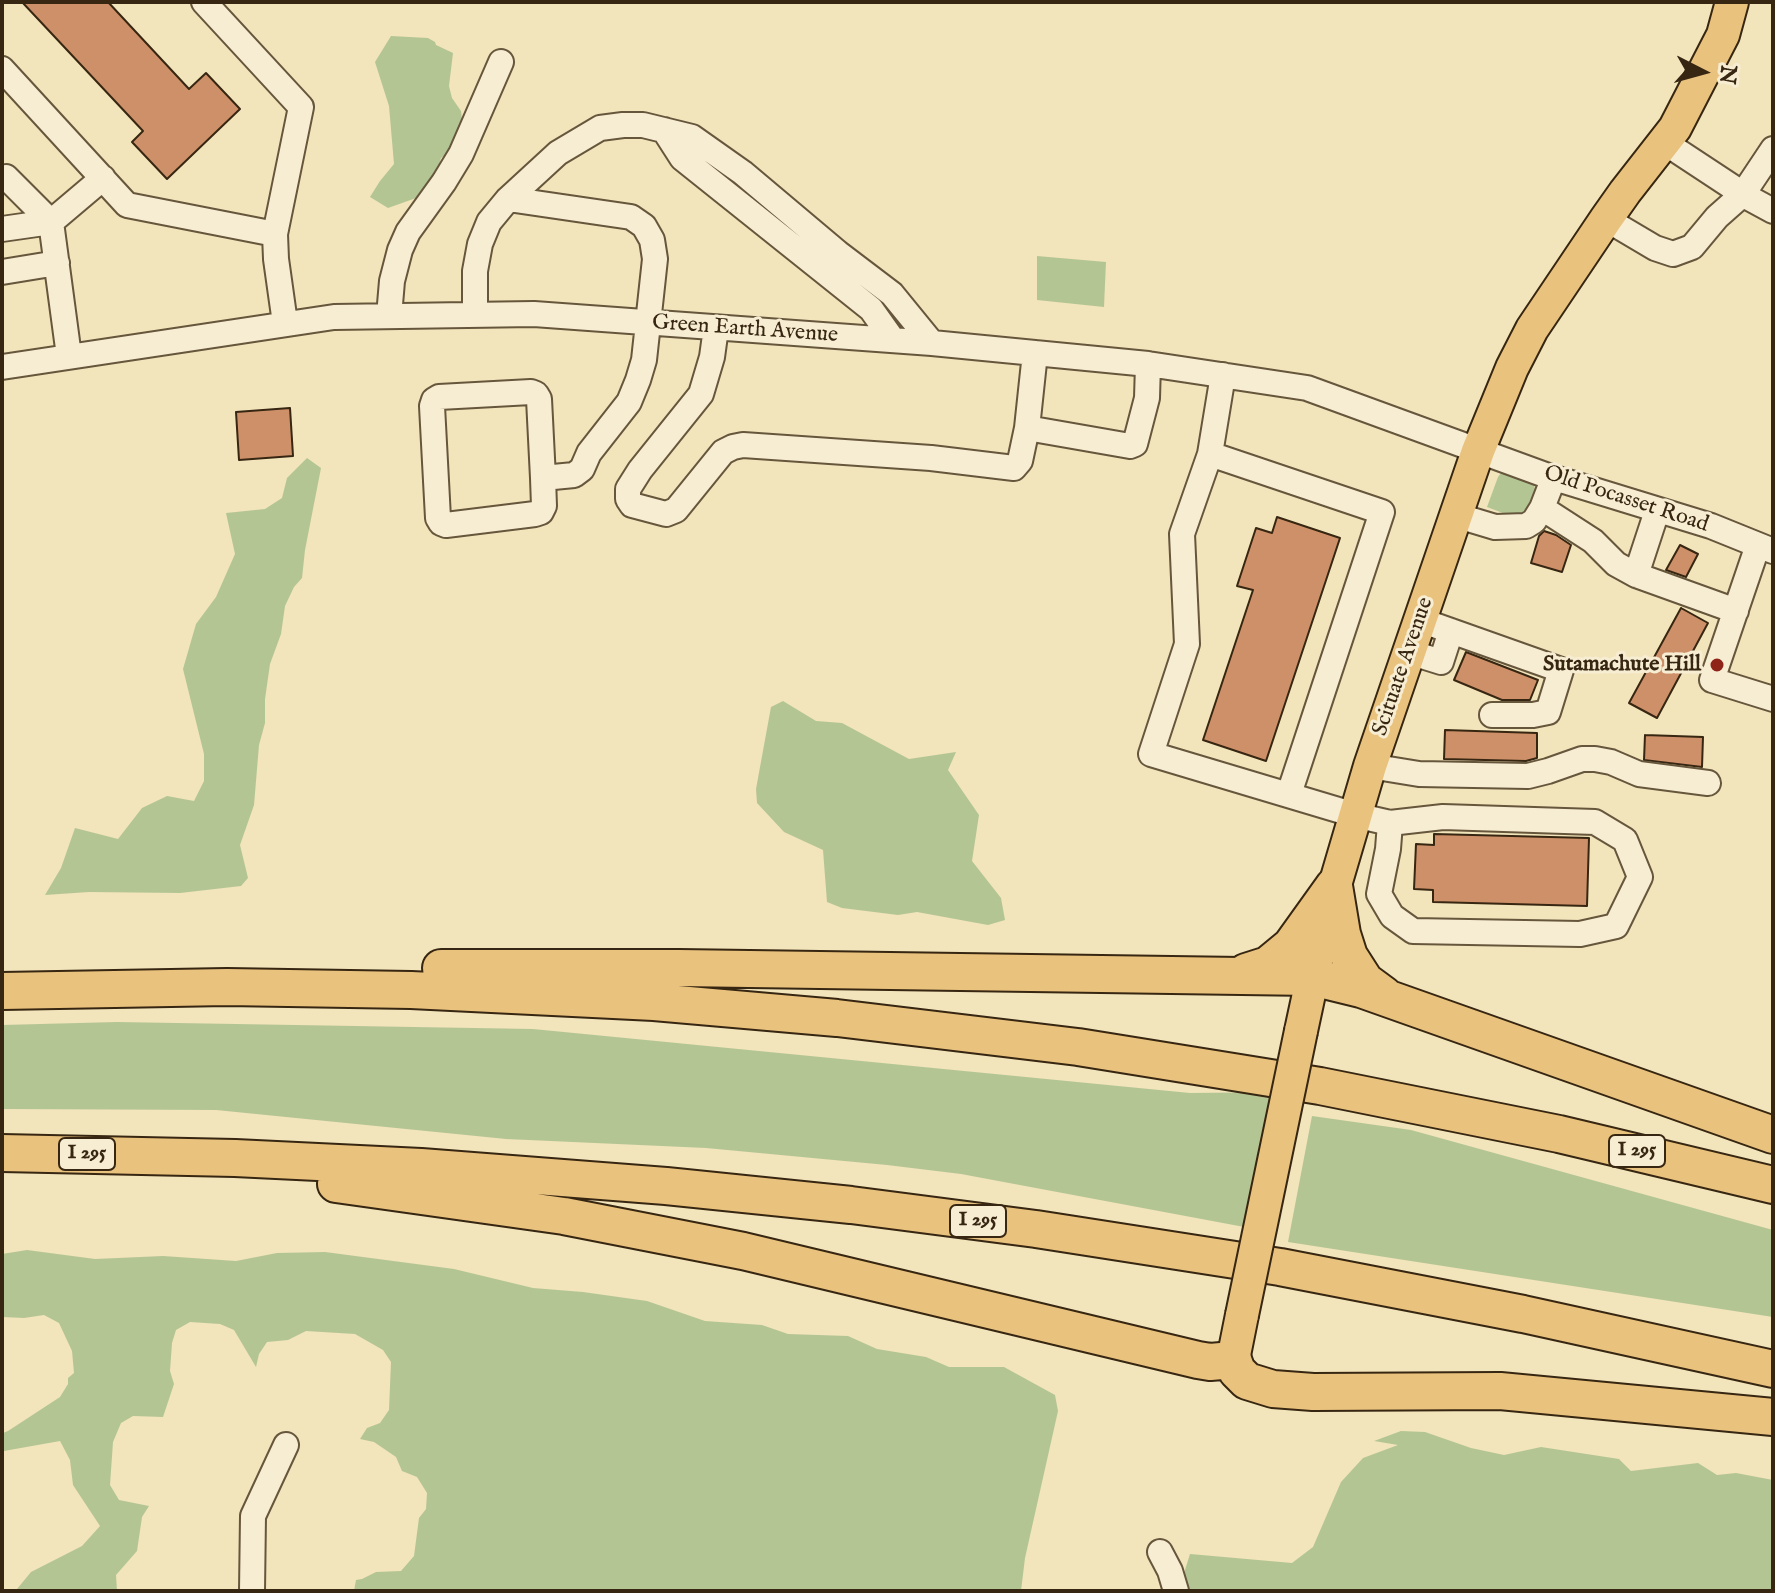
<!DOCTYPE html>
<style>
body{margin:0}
#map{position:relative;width:1775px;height:1593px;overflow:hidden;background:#f2e4bb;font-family:"IM FELL English",serif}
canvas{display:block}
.frame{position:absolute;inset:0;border:4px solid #372611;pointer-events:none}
.north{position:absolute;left:1663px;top:32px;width:80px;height:80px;-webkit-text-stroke:6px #f7edd3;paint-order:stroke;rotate:96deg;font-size:22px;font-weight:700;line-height:32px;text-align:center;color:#372611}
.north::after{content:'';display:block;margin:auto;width:28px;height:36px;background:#372611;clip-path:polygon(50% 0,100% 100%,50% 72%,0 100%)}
</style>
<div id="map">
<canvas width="1775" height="1593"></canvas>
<div class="frame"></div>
<div class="north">N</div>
</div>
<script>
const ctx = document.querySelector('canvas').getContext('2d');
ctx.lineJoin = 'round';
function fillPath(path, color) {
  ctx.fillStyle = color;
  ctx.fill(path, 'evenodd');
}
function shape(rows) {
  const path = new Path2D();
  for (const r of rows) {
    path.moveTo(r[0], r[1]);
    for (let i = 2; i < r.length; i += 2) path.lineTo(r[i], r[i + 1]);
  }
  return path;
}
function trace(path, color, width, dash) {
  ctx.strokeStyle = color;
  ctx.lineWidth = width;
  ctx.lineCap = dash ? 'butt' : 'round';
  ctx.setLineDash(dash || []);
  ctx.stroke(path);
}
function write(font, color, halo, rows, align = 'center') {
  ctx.font = font + ' "IM FELL English",serif';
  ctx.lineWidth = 6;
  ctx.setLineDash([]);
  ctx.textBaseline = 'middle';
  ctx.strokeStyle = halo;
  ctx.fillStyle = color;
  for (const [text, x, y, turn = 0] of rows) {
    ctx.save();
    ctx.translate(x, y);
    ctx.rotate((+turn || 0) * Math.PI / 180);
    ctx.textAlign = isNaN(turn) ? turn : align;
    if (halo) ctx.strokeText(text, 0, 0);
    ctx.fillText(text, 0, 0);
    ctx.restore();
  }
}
const green = shape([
 [391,36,428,38,435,42,436,45,453,53,449,86,452,98,461,111,463,128,452,151,441,158,435,180,423,193,416,198,388,208,370,197,380,181,394,164,389,106,375,62],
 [1037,256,1106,262,1104,307,1037,300],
 [307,458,321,468,305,550,302,578,294,587,285,606,281,634,270,664,265,699,265,723,259,745,254,805,240,845,248,878,241,886,180,893,89,892,45,895,61,868,75,828,118,839,142,808,167,796,194,801,204,781,204,754,183,669,196,624,216,597,235,554,226,513,265,509,282,498,287,478],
 [1510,470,1533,481,1535,489,1527,508,1519,515,1508,515,1487,507,1498,477,1501,473],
 [783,701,816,721,842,723,909,759,956,752,948,770,979,815,972,861,1001,898,1005,920,988,925,917,912,898,915,842,908,827,902,823,850,784,832,757,803,756,789,771,707],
 [117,1022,533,1029,1190,1093,1286,1092,1255,1229,961,1174,887,1165,706,1148,506,1139,216,1110,2,1109,2,1025],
 [1312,1116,1411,1130,1773,1230,1773,1317,1288,1242],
 [27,1250,95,1259,163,1256,236,1261,277,1253,325,1252,454,1269,533,1288,583,1292,647,1301,705,1321,762,1325,788,1334,848,1336,877,1349,926,1357,949,1367,1004,1367,1055,1395,1058,1411,1025,1558,1021,1591,354,1591,356,1580,362,1579,376,1572,401,1571,414,1556,419,1518,426,1509,427,1493,417,1477,402,1471,396,1457,374,1442,360,1439,367,1428,380,1423,389,1410,391,1362,383,1350,355,1334,306,1331,288,1340,267,1342,259,1354,256,1367,234,1330,220,1324,190,1322,176,1330,172,1343,170,1371,174,1384,163,1417,133,1416,121,1423,113,1442,110,1485,119,1500,149,1506,142,1517,137,1551,116,1575,117,1591,19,1591,17,1589,31,1572,82,1546,100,1526,73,1485,70,1460,60,1441,4,1451,3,1433,8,1431,60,1397,68,1384,68,1378,74,1373,72,1351,59,1323,44,1315,24,1318,2,1317,2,1254],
 [1401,1431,1425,1432,1471,1448,1504,1455,1541,1447,1619,1459,1631,1471,1698,1463,1717,1475,1736,1473,1773,1480,1773,1591,1183,1591,1185,1570,1190,1554,1292,1563,1313,1547,1341,1482,1363,1458,1398,1445,1374,1441]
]);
const building = shape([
 [22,2,108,2,189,89,206,73,240,109,167,179,132,142,143,131,22,2],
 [290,408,293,456,239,460,236,412,290,408],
 [1277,517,1340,538,1266,761,1203,740,1253,590,1237,586,1256,528,1272,533,1277,517],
 [1544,531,1556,535,1571,545,1562,572,1531,563,1539,536,1544,531],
 [1680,545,1698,554,1686,577,1666,570,1680,545],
 [1681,608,1708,623,1657,718,1629,703,1681,608],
 [1466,652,1538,680,1530,700,1502,700,1454,680,1466,652],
 [1445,730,1537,733,1537,758,1526,761,1444,759,1445,730],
 [1645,735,1703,737,1702,767,1644,760,1645,735],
 [1434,834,1589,838,1587,906,1433,902,1433,890,1414,889,1416,844,1434,845,1434,834]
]);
const minor = shape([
 [204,2,301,107,275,234,276,259,285,323],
 [2,69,127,205,275,234],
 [664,130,682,158,871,309,893,340],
 [1664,142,1749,198,1773,211],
 [2,178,6,177,51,222,69,356],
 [508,199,631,217,644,226,652,240,655,259,644,360,638,380,629,402,589,453,582,469,574,475,543,478,539,399,536,394,531,392,439,397,434,400,432,406,438,518,441,523,446,525,535,514,541,512,544,506,543,478],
 [1606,219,1655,248,1673,254,1692,247,1717,217,1743,194,1773,149],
 [2,229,51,222,103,178],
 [2,272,57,263],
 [475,315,475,271,480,244,489,222,508,199,558,153,600,128,623,125,643,125,692,137,743,173,838,253,892,294,932,343],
 [389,316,392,281,400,250,408,232,444,182,461,154,501,62],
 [716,328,712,357,701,394,640,470,628,489,628,499,632,505,666,514,676,510,723,452,733,447,743,445,931,458,1014,468,1020,461,1027,428],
 [1035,353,1027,428,1130,446,1135,444,1147,398,1148,364],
 [2,367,334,317,534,314,932,343,1148,364,1307,388,1548,476,1711,526,1773,551],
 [1223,375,1210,454,1382,512,1289,794],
 [1210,454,1182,534,1187,644,1151,754,1355,815,1390,823,1443,817,1595,822,1625,840,1640,877,1616,926,1580,934,1413,931,1392,916,1379,894,1388,849,1390,823],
 [1542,508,1593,541,1616,564,1636,575],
 [1657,511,1636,575,1736,611],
 [1455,515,1495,527,1526,526,1534,521,1542,508,1554,477],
 [1758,545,1712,680,1773,699],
 [1420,620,1561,670,1548,712,1533,715,1492,715],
 [1409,652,1441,662,1451,631],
 [1370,766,1419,774,1528,776,1548,771,1582,759,1595,759,1611,762,1639,774,1708,783],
 [1160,1552,1170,1571,1176,1591],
 [252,1591,253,1516,286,1445]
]);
const major = shape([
 [1301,1031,1325,919,1370,766,1478,451,1512,368,1532,329,1606,219,1625,192,1675,128,1723,35,1732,2],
 [1233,1360,1242,1315]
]);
const highway = shape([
 [1334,886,1342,934,1349,956,1365,981,1384,995],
 [441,968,679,968,1312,977,1361,989,1773,1135],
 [1246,972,1268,965,1291,946,1334,886],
 [2,991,227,987,411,990,654,1002,837,1018,1078,1047,1320,1086,1559,1134,1773,1185],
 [2,1153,235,1158,421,1167,666,1186,851,1205,1036,1229,1280,1267,1523,1314,1773,1369],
 [336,1184,564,1216,743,1251,1198,1360,1210,1362,1233,1360,1237,1371,1247,1381,1273,1389,1313,1392,1500,1391,1773,1417]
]);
const majorBridge = shape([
 [1242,1315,1301,1031]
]);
const markers = [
 [1717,665,8,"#8f2418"]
];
const shields = [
 [1637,1151,56],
 [87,1154,56],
 [978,1221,56]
];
const shieldNames = [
 ["I 295",1637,1151],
 ["I 295",87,1154],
 ["I 295",978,1221]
];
const streetNames = [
 ["Green Earth Avenue",745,330,4],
 ["Old Pocasset Road",1626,500,18],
 ["Scituate Avenue",1404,667,-71]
];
const poiNames = [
 ["Sutamachute Hill",1701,665]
];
fillPath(green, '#b4c594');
fillPath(building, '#ce9069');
trace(building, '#372611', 2);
trace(minor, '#66563c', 28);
trace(major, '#372611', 36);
trace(highway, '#372611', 40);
trace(minor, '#f7edd3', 24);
trace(major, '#e9c27e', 32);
trace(highway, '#e9c27e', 36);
trace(majorBridge, '#372611', 36, []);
trace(majorBridge, '#e9c27e', 32);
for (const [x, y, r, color] of markers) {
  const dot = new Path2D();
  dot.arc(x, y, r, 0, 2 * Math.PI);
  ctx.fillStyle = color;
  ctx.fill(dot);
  trace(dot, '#f7edd3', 3);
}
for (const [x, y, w] of shields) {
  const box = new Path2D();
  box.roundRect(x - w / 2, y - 16, w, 32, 6);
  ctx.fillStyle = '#f7edd3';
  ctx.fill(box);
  trace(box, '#372611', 2);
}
write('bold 20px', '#372611', null, shieldNames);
write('22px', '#372611', '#f7edd3', streetNames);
write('bold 22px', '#372611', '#f7edd3', poiNames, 'right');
</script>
